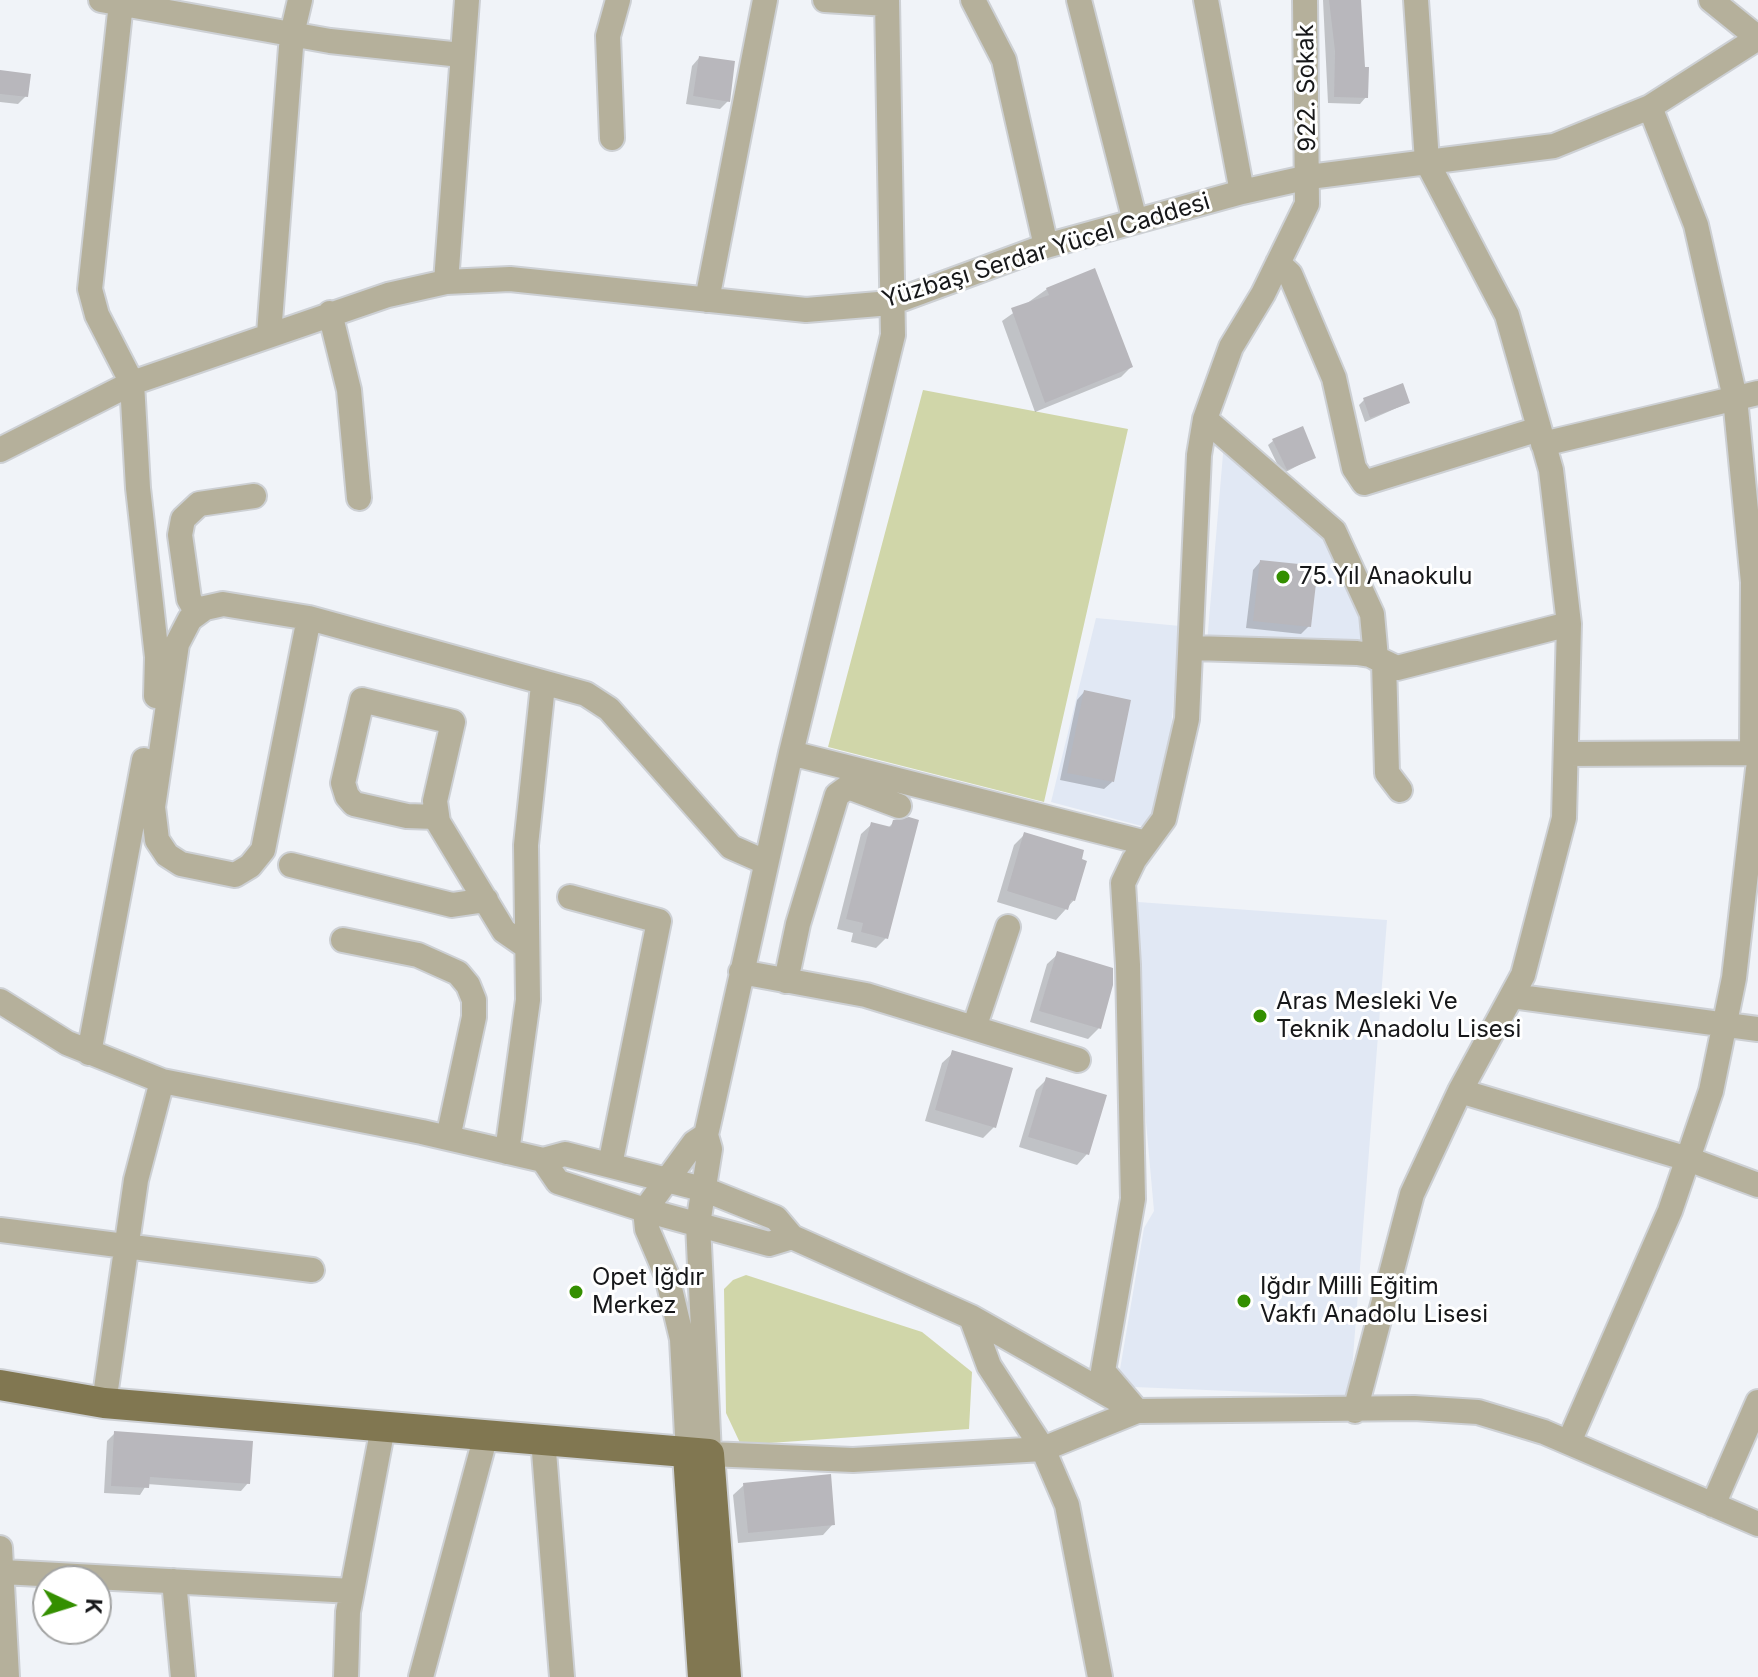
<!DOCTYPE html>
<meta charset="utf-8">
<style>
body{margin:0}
#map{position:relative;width:1758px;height:1677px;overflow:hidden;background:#f0f3f8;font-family:Inter,sans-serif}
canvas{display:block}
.north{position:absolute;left:32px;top:1565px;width:80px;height:80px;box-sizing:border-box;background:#fff;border:2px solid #a2a3a3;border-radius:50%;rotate:94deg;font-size:22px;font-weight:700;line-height:32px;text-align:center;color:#17181a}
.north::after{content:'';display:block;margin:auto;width:28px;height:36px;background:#348f00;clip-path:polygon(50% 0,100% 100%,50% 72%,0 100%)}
</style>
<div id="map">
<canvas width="1758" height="1677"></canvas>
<div class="north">K</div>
</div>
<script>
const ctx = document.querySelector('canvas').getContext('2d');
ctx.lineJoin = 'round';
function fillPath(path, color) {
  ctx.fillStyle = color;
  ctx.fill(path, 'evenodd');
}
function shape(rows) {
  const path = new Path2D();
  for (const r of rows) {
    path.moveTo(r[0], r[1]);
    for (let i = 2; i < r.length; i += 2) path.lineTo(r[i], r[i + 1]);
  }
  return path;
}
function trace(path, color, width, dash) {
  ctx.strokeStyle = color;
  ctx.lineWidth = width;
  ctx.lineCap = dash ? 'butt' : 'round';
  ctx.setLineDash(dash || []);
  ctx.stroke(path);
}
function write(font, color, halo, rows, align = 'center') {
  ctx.font = font + ' Inter,sans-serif';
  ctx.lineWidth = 6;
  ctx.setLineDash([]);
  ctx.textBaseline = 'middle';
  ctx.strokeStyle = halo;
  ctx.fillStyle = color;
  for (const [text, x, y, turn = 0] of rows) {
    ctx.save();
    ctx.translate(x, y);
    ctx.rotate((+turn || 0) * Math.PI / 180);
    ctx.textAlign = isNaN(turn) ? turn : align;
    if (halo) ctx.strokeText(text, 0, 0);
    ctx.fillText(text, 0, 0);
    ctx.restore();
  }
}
const built = shape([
 [1224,442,1341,540,1373,654,1207,643],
 [1096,618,1180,626,1167,776,1145,827,1051,802],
 [1138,902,1387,920,1350,1396,1134,1387,1119,1375,1144,1228,1154,1211,1145,1111]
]);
const green = shape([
 [923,390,1128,429,1044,802,828,747],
 [746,1275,922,1332,972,1372,969,1429,741,1445,726,1413,724,1289,733,1280]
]);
const shadow = shape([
 [1323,0,1359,0,1366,97,1360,104,1328,103],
 [699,58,728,101,720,109,686,104,692,66],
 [0,72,26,96,18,104,0,102],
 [1047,289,1131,367,1121,377,1035,412,1002,321],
 [1364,400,1408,403,1365,422,1359,405],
 [1273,441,1314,457,1282,474,1268,445],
 [1260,562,1309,626,1301,634,1246,628,1253,570],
 [1084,692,1112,782,1104,789,1060,780,1077,700],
 [894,822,886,938,876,948,851,942,853,933,837,929,861,834,872,824,888,828],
 [1025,834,1074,900,1056,920,997,902,1014,845],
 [1058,954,1099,1028,1088,1039,1030,1022,1047,964],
 [953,1053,994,1127,983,1138,925,1121,942,1063],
 [1046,1080,1087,1154,1077,1165,1019,1147,1036,1090],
 [115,1433,248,1483,241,1491,147,1484,140,1495,104,1493,107,1441],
 [744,1485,833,1524,823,1535,738,1543,733,1495]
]);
const building = shape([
 [1329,0,1361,0,1365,67,1369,67,1368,98,1334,97,1335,51],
 [699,56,735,61,730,102,693,96],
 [0,70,31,74,28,97,0,94],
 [1095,268,1133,367,1045,403,1011,308,1049,295,1046,288],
 [1403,383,1410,403,1370,418,1363,398],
 [1303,426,1316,458,1287,470,1272,439],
 [1260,560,1318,566,1311,627,1253,621],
 [1084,690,1131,700,1114,782,1067,773],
 [909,817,919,820,888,939,861,932,863,923,846,919,871,822,891,827,893,820],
 [1024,832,1084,850,1082,859,1087,861,1075,901,1071,900,1068,910,1007,891],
 [1057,951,1113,968,1113,985,1101,1029,1039,1011],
 [952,1050,1013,1068,996,1128,935,1110],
 [1046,1077,1107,1095,1089,1155,1028,1137],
 [114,1431,253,1441,250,1484,150,1477,149,1488,111,1486],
 [831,1474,835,1525,748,1533,743,1483]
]);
const minor = shape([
 [101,0,330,41,461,55],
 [825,0,887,4],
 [887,0,893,335,791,753,706,1135,710,1149,698,1224,709,1454,853,1460,1043,1449,1137,1411,1103,1371,1133,1199,1128,965,1123,883,1134,860,1164,819,1187,719,1199,455,1205,419,1231,347,1263,294,1307,204,1305,0],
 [973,0,1004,60,1046,246],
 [1079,0,1135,221],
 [1206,0,1242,192],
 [1711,0,1758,38],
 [121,3,90,289,97,315,132,383,138,488,157,657,156,696],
 [1650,107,1696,225,1735,398,1753,582,1752,753],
 [612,138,608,36,618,0],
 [1278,263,1290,274,1334,378,1354,468,1364,483,1539,429],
 [446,282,467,0],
 [707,300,765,0],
 [330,313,349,390,359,498],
 [269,334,292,34,300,0],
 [1205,419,1334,531,1372,614,1376,658],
 [1543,444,1758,393],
 [0,450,132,383,388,295,446,282,510,279,806,310,891,303,1046,246,1242,192,1309,177,1554,146,1650,107,1758,38],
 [197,613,189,599,180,535,183,519,199,504,254,496],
 [309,618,263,850,250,866,235,875,181,864,167,855,157,840,153,807,177,644,190,619,205,608,223,604,309,618,586,694,609,709,731,847,765,862],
 [1193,648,1357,653,1370,655,1397,668,1569,624],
 [1384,662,1387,773,1400,790],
 [791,753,1146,843],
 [1566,754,1758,753],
 [436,817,407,816,354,804,347,796,343,783,362,700,453,722,435,801,438,822,504,931,527,947],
 [291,865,452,905,486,900],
 [570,897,659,921,610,1165],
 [343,940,418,955,458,973,468,985,474,1000,474,1017,448,1138],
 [741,972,866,995,1078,1060],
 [786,981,798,924,837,795,848,787,899,806],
 [1512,996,1758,1029],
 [0,1001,67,1043,162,1081,422,1132,543,1160,565,1154,706,1190,776,1218,792,1237,971,1317,1137,1411,1414,1408,1478,1412,1544,1432,1758,1524],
 [974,1028,1008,927],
 [89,1053,144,760],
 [1460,1091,1688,1159,1758,1185],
 [507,1152,528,1000,526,845,543,685],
 [543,1160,558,1182,645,1210,769,1244,792,1237],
 [0,1230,312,1270],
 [971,1317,989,1366,1043,1449,1067,1505,1100,1677],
 [104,1403,136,1180,162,1081],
 [1355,1411,1412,1194,1460,1091,1523,975,1564,818,1569,624,1551,470,1507,315,1427,162,1416,0],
 [543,1439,562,1677],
 [1569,1442,1670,1211,1711,1091,1734,978,1758,769],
 [688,1455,682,1339,667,1276,647,1229,645,1210,694,1143,706,1135],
 [1713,1505,1758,1402],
 [0,1548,7,1677],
 [3,1572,352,1591],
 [174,1581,183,1677],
 [346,1677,348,1612,383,1427],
 [421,1677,486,1435]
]);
const major = shape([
 [0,1385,104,1403,709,1454,726,1677],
 [688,1455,703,1677]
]);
const markers = [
 [1283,577,8,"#348f00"],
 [1260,1016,8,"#348f00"],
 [576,1292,8,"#348f00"],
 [1244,1301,8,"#348f00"]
];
const streetNames = [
 ["922. Sokak",1307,88,-91],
 ["Yüzbaşı Serdar Yücel Caddesi",1046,251,-17]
];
const poiNames = [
 ["75.Yıl Anaokulu",1299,577],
 ["Aras Mesleki Ve",1276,1002],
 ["Teknik Anadolu Lisesi",1276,1030],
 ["Opet Iğdır",592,1278],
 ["Merkez",592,1306],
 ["Iğdır Milli Eğitim",1260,1287],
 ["Vakfı Anadolu Lisesi",1260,1315]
];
fillPath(built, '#e1e8f4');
fillPath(green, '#d0d6a9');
fillPath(shadow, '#0003');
fillPath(building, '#b8b7bc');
trace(minor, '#cdd0d4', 28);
trace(major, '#cdd0d4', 34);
trace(minor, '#b5b09b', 24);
trace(major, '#817751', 30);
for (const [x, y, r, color] of markers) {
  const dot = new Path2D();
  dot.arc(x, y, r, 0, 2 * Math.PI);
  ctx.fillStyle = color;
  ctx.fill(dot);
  trace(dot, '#fff', 3);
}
write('24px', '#17181a', '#fff', streetNames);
write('24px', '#17181a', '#fff', poiNames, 'left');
</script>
